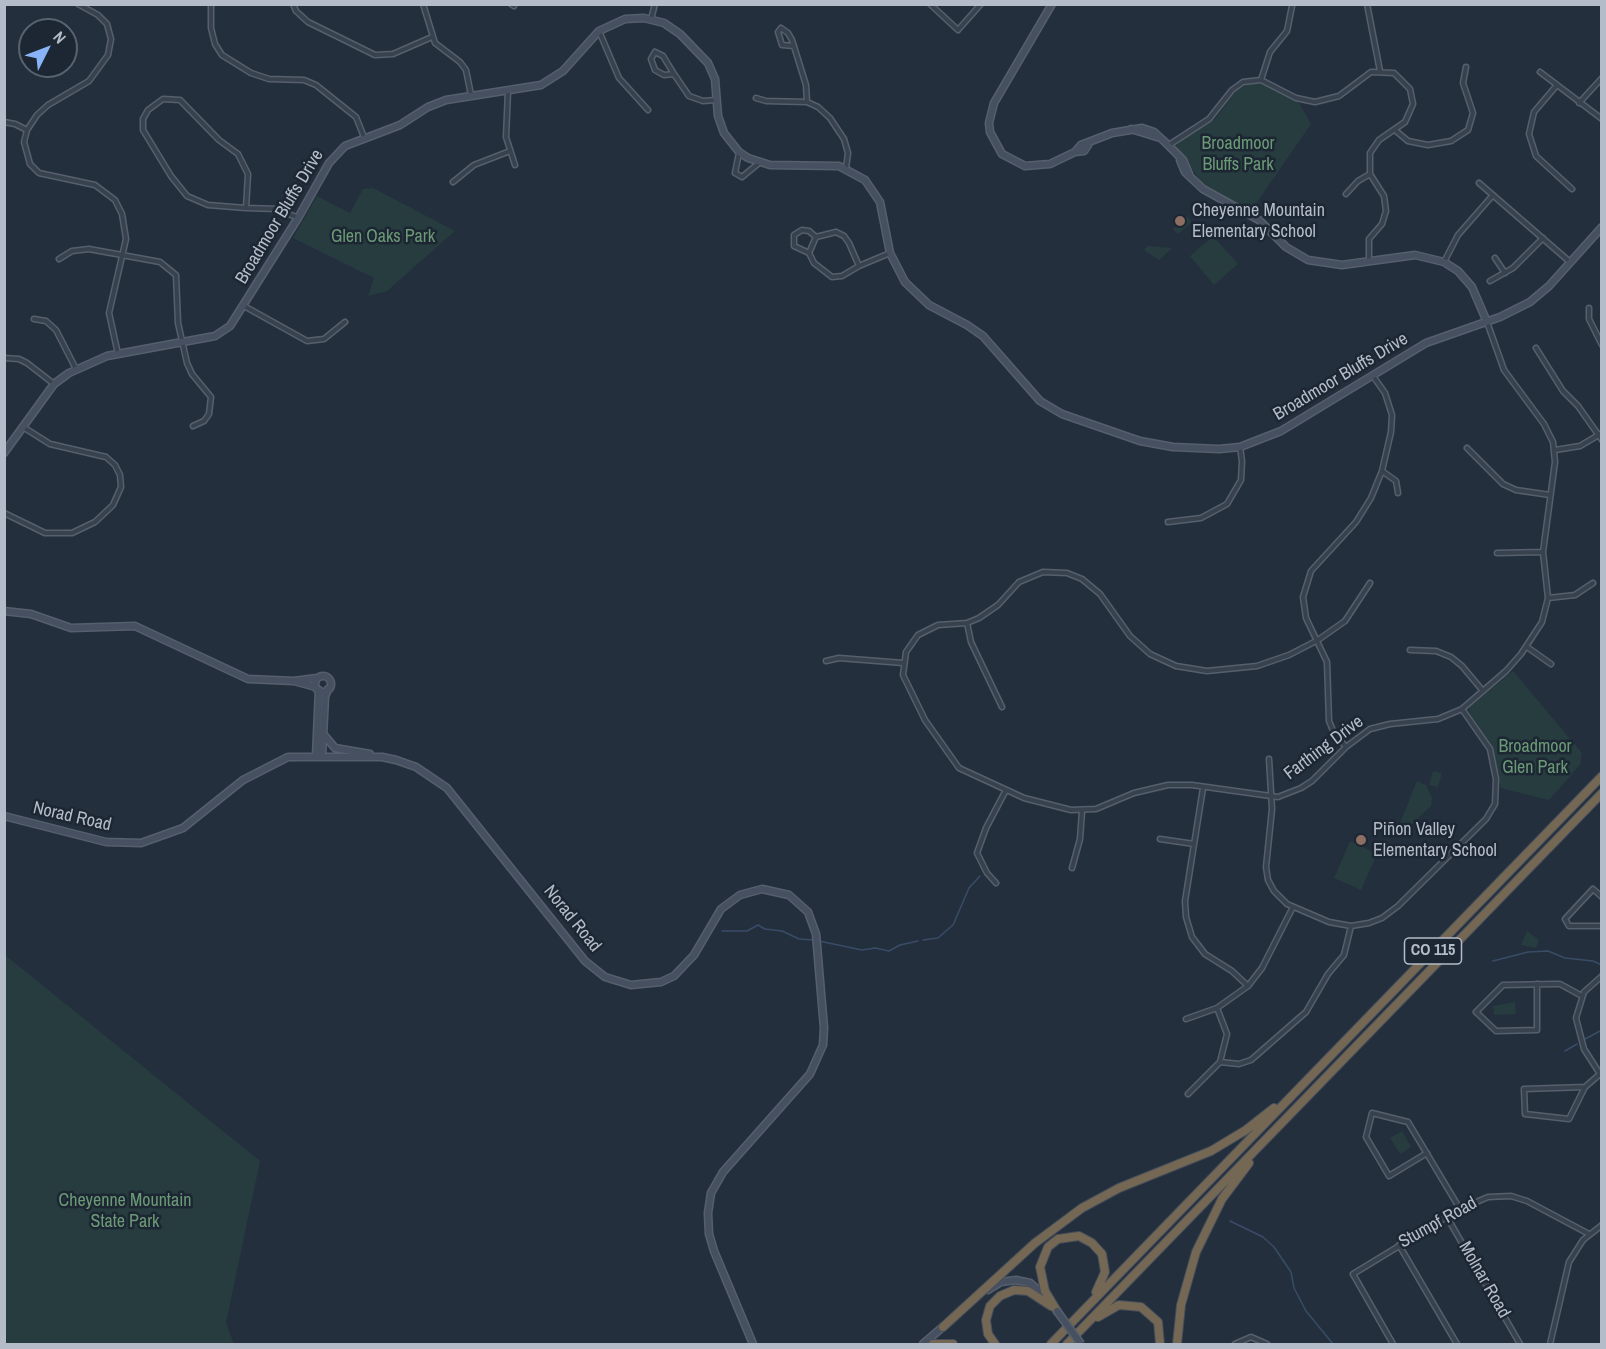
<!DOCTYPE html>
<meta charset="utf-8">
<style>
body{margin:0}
#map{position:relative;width:1606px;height:1349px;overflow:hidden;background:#242f3e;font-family:"Archivo Narrow",sans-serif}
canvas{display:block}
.frame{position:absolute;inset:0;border:6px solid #b4bcc9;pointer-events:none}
.north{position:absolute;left:18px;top:18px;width:60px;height:60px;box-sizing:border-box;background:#1d2633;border:2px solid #59626f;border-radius:50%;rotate:48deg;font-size:16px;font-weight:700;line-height:24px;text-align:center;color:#b4bcc9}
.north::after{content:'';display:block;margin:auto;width:21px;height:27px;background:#8ab4f8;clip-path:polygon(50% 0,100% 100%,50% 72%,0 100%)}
</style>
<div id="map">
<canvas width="1606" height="1349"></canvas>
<div class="frame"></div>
<div class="north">N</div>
</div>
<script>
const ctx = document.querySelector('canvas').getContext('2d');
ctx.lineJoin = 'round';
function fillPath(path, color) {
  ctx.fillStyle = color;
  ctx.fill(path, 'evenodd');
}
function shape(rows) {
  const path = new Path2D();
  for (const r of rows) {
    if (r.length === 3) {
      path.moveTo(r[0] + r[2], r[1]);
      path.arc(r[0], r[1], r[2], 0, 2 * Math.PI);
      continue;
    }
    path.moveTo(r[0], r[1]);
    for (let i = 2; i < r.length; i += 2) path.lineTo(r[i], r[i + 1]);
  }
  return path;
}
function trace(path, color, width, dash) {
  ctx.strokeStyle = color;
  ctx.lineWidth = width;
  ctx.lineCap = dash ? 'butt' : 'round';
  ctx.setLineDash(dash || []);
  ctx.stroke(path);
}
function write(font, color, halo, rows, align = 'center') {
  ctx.font = font + ' "Archivo Narrow",sans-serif';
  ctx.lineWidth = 5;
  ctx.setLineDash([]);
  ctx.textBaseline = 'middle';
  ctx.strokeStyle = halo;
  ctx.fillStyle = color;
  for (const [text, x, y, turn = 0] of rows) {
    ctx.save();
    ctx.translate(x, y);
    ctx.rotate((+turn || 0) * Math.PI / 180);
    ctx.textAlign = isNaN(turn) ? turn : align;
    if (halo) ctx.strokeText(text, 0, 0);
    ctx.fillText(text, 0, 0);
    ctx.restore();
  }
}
const green = shape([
 [1250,83,1265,84,1299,103,1311,124,1251,211,1203,184,1175,147,1185,137,1215,119,1236,91],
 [373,188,455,231,387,291,368,296,374,278,293,238,317,196,350,213,363,189],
 [1187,216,1192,222,1178,234,1173,229],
 [1213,236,1238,264,1214,285,1190,256],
 [1148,246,1172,248,1159,260,1144,250],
 [1513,671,1582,753,1580,765,1549,800,1501,788,1493,749,1469,712,1470,707],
 [1433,771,1442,773,1438,787,1429,785],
 [1417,781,1426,785,1432,798,1431,806,1403,833,1399,832,1398,828],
 [1350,841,1377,854,1361,890,1334,878],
 [1527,931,1539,940,1536,948,1521,945],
 [5,955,260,1161,226,1323,234,1344,5,1344],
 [1515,1002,1516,1014,1494,1015,1493,1006],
 [1402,1131,1411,1147,1400,1154,1390,1138]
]);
const stream = shape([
 [722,931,747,931,758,925,765,929,782,931,799,939,814,940],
 [923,940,938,938,953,925,969,888,980,876],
 [819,941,862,950,875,948,889,951,900,945,918,941],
 [1493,961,1528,952,1548,951,1565,958,1593,961,1602,965],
 [1585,1039,1602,1030],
 [1565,1051,1577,1044],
 [1230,1221,1263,1237,1274,1247,1291,1272,1294,1288,1306,1311,1333,1344]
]);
const street = shape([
 [78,4,98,15,107,24,111,39,108,55,89,81,48,105,37,115,27,130,24,142,30,164,39,173,95,185,115,200,122,214,126,239,109,313,118,354],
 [211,4,211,28,215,44,222,55,251,73,269,79,304,80,316,85,356,117,364,137],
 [293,4,296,11,308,22,375,55,393,54,432,37],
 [423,4,435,43,460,62,466,70,471,95],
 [511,4,514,6],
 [930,4,958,30,981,4],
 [1367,4,1380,71],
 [651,19,655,4],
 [599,31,619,78,648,110],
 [794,46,782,45,778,32,781,28,788,33,792,40,806,85,807,102],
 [655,52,663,56,674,74,664,75,655,70,651,59,655,52],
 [1540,72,1602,119],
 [674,74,689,96,703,101,716,100],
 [1261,80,1270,52,1287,31,1292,6],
 [1557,85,1534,112,1529,134,1536,156,1572,189],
 [508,91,506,137,515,165],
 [756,98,766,101,807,102,818,107,830,118,844,139,848,153,846,168],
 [1579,103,1602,78],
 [4,122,15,124,27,130],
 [1396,131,1408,141,1428,145,1451,141,1468,130,1473,113,1463,83,1466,67],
 [1169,145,1209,119,1232,90,1243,82,1261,80,1296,98,1315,102,1339,96,1371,72,1394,73,1410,89,1413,104,1405,122,1379,140,1370,153,1370,174,1384,196,1386,211,1382,224,1369,239,1369,261],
 [739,153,735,173,742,177,759,163],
 [453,182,474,165,510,151],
 [1479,183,1570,262],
 [1346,194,1358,181,1370,174],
 [246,208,248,174,238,154,219,140,180,100,163,99,148,110,143,119,143,130,171,176,187,196,208,205,246,208,278,209,298,218],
 [836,232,844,236,849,243,859,266,842,276,832,277,814,263,809,253,816,237,836,232],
 [809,253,794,246,794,235,802,230,809,231,816,237],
 [1495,258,1505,273],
 [59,259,72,251,89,249,160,262,176,275,178,323,187,363,192,374,211,397,209,414,204,421,193,426],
 [1444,262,1458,235,1493,195],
 [859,266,890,253],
 [1490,281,1513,268,1543,238],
 [244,306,307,341,324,339,345,322],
 [1589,308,1589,319,1602,345],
 [34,319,46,321,56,330,76,369],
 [1536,348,1563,391,1578,406,1602,440],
 [4,358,19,359,27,363,54,384],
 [1467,448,1503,484,1516,490,1550,495],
 [1555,450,1580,446,1602,433],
 [1382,471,1396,481,1398,493],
 [4,513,45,533,72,533,95,522,113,505,121,487,120,475,115,465,106,457,50,444,23,427],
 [1168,522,1201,518,1227,504,1241,480,1242,461,1240,447],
 [1497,553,1543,552],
 [1370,583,1345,621,1318,640,1289,655,1257,666,1207,671,1176,666,1150,654,1130,636,1100,594,1082,579,1067,573,1043,572,1019,582,998,605,979,618,967,623,938,625,918,635,906,652,903,675,925,720,959,768,1024,798,1071,810,1096,809,1134,793,1168,785,1192,785,1278,797,1301,788,1312,781,1346,747,1370,729,1390,724,1438,719,1462,709,1506,671,1521,654,1542,622,1548,598,1543,552,1555,462,1553,442,1544,424,1504,370,1487,322],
 [1548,598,1575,595,1593,583],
 [967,623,971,642,1002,707],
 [1527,647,1551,664],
 [1410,650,1436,651,1451,657,1462,666,1483,691],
 [826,661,839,658,903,663],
 [1346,747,1334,733,1329,721,1327,662,1306,618,1303,597,1311,571,1356,522,1371,498,1382,471,1391,432,1392,415,1385,393,1373,376],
 [1269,759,1272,809,1266,867,1268,880,1274,891,1287,904,1329,922,1351,926,1369,923,1382,918,1398,906,1486,819,1495,804,1496,779,1490,749,1462,709],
 [1203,788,1185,901,1186,917,1192,937,1205,954,1232,971,1248,986],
 [1160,839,1194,844],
 [1072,868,1080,839,1082,811],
 [996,883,987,873,977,853,986,828,1006,790],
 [1602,897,1593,889,1565,919,1569,926,1602,926],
 [1537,984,1537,1030,1496,1031,1476,1012,1503,985,1555,984,1560,984,1582,996],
 [1217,1008,1227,1034,1220,1062,1239,1064,1251,1060,1306,1012,1328,974,1344,955,1351,926],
 [1186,1019,1217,1008,1248,986,1262,968,1293,907],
 [1600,1074,1584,1049,1576,1018,1584,992,1602,976],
 [1585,1087,1569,1119,1525,1114,1524,1089,1585,1087,1600,1074],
 [1188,1094,1220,1062],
 [1427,1153,1389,1176,1366,1137,1372,1113,1408,1122,1460,1209],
 [1447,1217,1520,1344],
 [1399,1245,1457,1344],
 [1235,1344,1251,1337,1267,1344],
 [1393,1344,1353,1274,1460,1209,1488,1197,1511,1196,1527,1201,1589,1234],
 [1550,1344,1569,1262,1583,1240,1602,1225]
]);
const secondary = shape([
 [1052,4,994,103,989,123,990,132,1002,154,1025,166,1050,164,1075,152,1084,151,1088,145],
 [1131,129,1157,137],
 [1075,152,1081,145,1112,133,1142,128,1154,132,1166,143,1183,160,1189,174],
 [1180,160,1185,172,1203,189,1259,220,1286,247,1308,260,1342,265,1415,255,1444,262,1458,271,1472,287,1487,322],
 [4,453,54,384,69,373,107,356,215,336,230,326,298,218,329,163,345,146,400,125,428,107,446,100,541,85,563,71,599,31,625,19,644,18,664,23,680,34,708,63,715,79,718,116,724,133,739,152,748,158,770,165,839,166,865,180,880,202,890,253,905,282,929,305,967,325,983,336,1040,401,1062,414,1140,441,1173,447,1219,449,1240,447,1281,431,1426,343,1500,317,1530,302,1549,286,1602,227],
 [4,611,31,614,71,628,135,626,248,679,294,681,317,678],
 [323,684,8],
 [294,681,316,687],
 [324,735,335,748,370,754],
 [316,756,319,690],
 [322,756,325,697,328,689],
 [4,816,106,842,141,843,183,828,243,780,288,757,382,757,396,760,416,767,447,788,585,961,605,977,631,985,661,982,674,976,694,955,721,909,740,895,762,889,789,895,808,912,816,934,824,1028,823,1045,810,1074,723,1172,711,1193,708,1213,709,1234,714,1251,753,1344],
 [988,1290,1001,1282,1016,1280,1030,1283,1045,1296],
 [923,1344,945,1325]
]);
const highway = shape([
 [1057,1311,1045,1291,1040,1267,1048,1247,1058,1239,1079,1236,1092,1243,1102,1254,1105,1272,1096,1292],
 [1098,1317,1119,1305,1141,1307,1158,1322,1160,1344],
 [943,1327,1035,1243,1082,1208,1119,1188,1211,1151,1246,1130,1274,1108],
 [933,1344,953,1344],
 [995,1344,988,1334,986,1320,990,1306,1000,1296,1014,1290,1028,1291,1051,1306],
 [1051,1344,1602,776],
 [1067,1344,1602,793],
 [1177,1344,1181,1305,1196,1252,1222,1199,1249,1163]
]);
const secondaryBridge = shape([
 [1057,1311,1081,1344]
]);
const markers = [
 [1180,221,6,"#8d6e63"],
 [1361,840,6,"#8d6e63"]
];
const shields = [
 [1433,951,57]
];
const shieldNames = [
 ["CO 115",1433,951]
];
const parkNames = [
 ["Broadmoor",1238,144],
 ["Bluffs Park",1238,165],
 ["Glen Oaks Park",383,237],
 ["Broadmoor",1535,747],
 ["Glen Park",1535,768],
 ["Cheyenne Mountain",125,1201],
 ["State Park",125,1222]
];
const poiNames = [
 ["Cheyenne Mountain",1192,211],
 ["Elementary School",1192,232],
 ["Piñon Valley",1373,830],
 ["Elementary School",1373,851]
];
const streetNames = [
 ["Broadmoor Bluffs Drive",280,217,-59],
 ["Broadmoor Bluffs Drive",1341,377,-31],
 ["Farthing Drive",1324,748,-37],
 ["Norad Road",72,817,13],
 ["Norad Road",572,919,51],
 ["Stumpf Road",1438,1223,-29],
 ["Molnar Road",1484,1280,60]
];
fillPath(green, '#263c3f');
trace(stream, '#394c67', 1.5);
trace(street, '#565f6c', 7);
trace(secondary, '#565f6c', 9);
trace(highway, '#434c59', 10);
trace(street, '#38414e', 4);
trace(secondary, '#465061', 6);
trace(highway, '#746855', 8);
trace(secondaryBridge, '#565f6c', 9, []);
trace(secondaryBridge, '#465061', 6);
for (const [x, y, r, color] of markers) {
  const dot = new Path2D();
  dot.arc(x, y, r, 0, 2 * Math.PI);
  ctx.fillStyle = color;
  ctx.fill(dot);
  trace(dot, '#1d2633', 2);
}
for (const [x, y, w] of shields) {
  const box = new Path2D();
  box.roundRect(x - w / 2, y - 13, w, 26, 4.5);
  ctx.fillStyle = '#1d2633';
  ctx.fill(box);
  trace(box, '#b4bcc9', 1.5);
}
write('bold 16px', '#b4bcc9', null, shieldNames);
write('18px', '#6b9a76', '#1d2633', parkNames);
write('18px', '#b4bcc9', '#1d2633', poiNames, 'left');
write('18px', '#b4bcc9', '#1d2633', streetNames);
</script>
